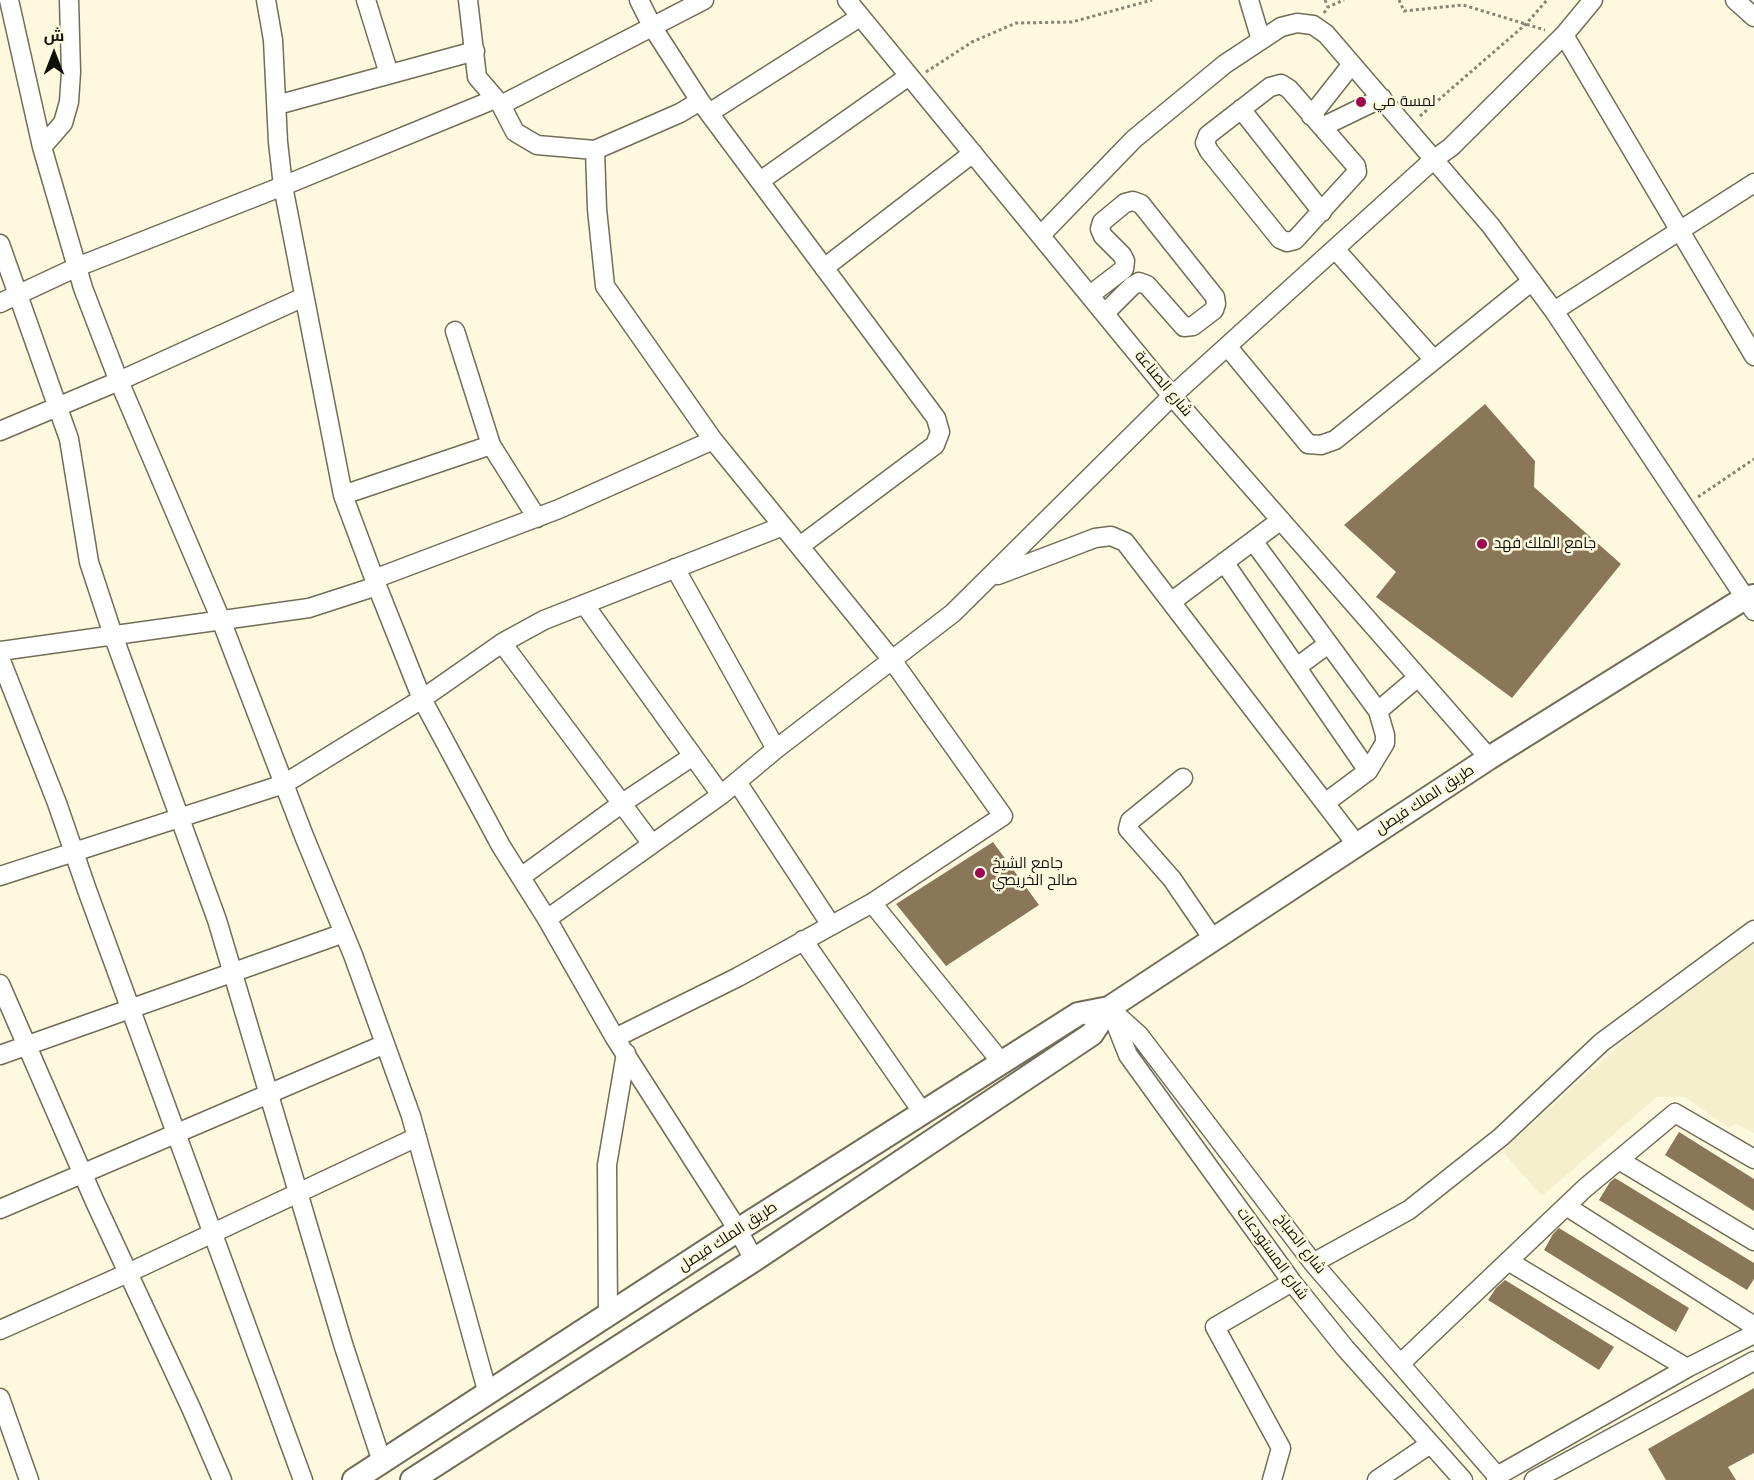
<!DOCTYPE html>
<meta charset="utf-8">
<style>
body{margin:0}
#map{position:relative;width:1754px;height:1480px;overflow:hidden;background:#fdf9df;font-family:"DM Sans",Cairo,sans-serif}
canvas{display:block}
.north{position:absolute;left:24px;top:24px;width:60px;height:60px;-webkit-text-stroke:4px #fdf9df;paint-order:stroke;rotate:0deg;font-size:16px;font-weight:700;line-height:24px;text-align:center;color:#100f06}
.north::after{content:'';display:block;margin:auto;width:21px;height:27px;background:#100f06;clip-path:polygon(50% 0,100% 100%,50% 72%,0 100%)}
</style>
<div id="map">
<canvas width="1754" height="1480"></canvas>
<div class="north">ش</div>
</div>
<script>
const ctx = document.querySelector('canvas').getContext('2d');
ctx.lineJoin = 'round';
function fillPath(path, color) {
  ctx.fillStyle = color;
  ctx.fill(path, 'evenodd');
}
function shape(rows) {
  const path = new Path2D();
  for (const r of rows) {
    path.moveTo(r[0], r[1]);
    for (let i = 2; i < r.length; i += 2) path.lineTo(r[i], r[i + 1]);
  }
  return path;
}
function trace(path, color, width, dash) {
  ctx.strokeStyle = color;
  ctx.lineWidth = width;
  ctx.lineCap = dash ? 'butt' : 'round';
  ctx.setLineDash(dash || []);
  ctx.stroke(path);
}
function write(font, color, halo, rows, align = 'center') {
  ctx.font = font + ' "DM Sans",Cairo,sans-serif';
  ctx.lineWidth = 5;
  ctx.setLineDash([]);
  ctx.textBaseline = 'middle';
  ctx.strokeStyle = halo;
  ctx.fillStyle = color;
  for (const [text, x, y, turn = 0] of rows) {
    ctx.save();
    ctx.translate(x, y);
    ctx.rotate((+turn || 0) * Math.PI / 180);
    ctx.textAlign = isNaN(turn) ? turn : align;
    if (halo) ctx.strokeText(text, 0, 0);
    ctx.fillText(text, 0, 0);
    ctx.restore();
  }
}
const built = shape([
 [1754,940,1754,1133,1736,1124,1729,1128,1685,1097,1657,1097,1542,1196,1502,1151,1651,1017]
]);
const building = shape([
 [1485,404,1535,461,1534,487,1621,564,1512,698,1376,597,1396,572,1344,525],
 [993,842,1039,905,946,966,896,904],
 [1679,1132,1754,1179,1754,1211,1665,1155],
 [1615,1178,1754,1263,1754,1279,1747,1290,1599,1200,1610,1182],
 [1559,1228,1689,1308,1676,1332,1544,1250,1553,1234],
 [1505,1280,1614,1347,1599,1370,1488,1300,1496,1288],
 [1754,1388,1754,1453,1728,1467,1736,1480,1666,1480,1648,1449]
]);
const path = shape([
 [1325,0,1328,7],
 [1399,0,1404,11,1463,5,1545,30],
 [1324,13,1328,7,1344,0],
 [926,72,972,42,1016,23,1072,22,1152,0],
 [1420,116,1526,24,1547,0],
 [1698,497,1754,459]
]);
const minor = shape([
 [9,0,42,147,83,288,116,374,221,620,304,836,353,955,411,1116,488,1394],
 [266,0,273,40,278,142,283,186,343,495,377,586,422,699,501,846,547,919,615,1038,738,1230,754,1260],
 [366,0,389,74],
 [468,0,477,77,501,105,515,132,537,145,595,150,680,113,700,101,653,28,639,0],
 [847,0,1172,396,1489,758],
 [1249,0,1261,40],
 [1735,0,1754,17],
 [1564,35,1754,356],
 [1281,84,1289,89,1356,166,1357,172,1295,240,1287,242,1280,239,1209,151,1205,143,1208,135,1270,87,1281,84],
 [700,101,936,418,940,432,935,445,800,546],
 [277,105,475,51],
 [501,105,704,0],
 [1241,109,1322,212],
 [709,113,860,17],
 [1311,116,1352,64],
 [1322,127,1382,98],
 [42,147,63,123,69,102,71,72,69,0],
 [595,150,597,209,605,286,713,440,892,660,1003,816,872,903,738,977,615,1038],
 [760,181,909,76],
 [1041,235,1134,139,1225,64,1281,27,1297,23,1313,25,1326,34,1491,226,1554,311,1754,611],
 [0,244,69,439,89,562,113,635,217,920,344,1347,382,1462],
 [1335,249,1434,360],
 [824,268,973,153],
 [1090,295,1124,269,1125,261,1122,255,1103,236,1100,229,1102,222,1125,203,1133,201,1141,204,1215,297,1216,304,1214,310,1193,326,1184,327,1147,285,1139,282,1132,286,1105,313],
 [0,303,77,267,283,186,495,99],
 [1554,311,1754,183],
 [455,331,491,445,537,518],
 [1227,346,1308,444,1321,445,1335,440,1532,281],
 [0,431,119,381,304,297],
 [343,495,491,445],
 [1253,541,1378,711],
 [1224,562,1368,771],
 [675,568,776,749],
 [998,575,1095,538,1111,536,1125,542,1357,845],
 [374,579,559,509,713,440],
 [1171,602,1281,520],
 [584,604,721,795],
 [502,643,652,844],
 [0,651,309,608,377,586],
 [0,658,57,803,87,890,303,1480],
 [1297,667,1328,644],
 [1183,778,1130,821,1128,829,1172,879,1213,939],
 [737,782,831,925],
 [1325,803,1368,771,1385,743,1385,735,1378,711,1418,677],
 [0,876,284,784,422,699,502,643,544,620,783,526],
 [521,877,621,804,693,756],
 [872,903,1002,1063],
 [547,919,721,795,776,749,953,613,1172,396,1433,160,1451,147,1564,35,1593,0],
 [803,940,923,1113],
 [0,984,95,1202,191,1408,222,1480],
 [1109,1008,1139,1035,1313,1263,1497,1476],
 [1111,1012,1128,1055,1292,1282,1345,1348,1463,1480],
 [0,1055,344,933],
 [1619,1160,1754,1241],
 [1566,1206,1754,1326],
 [0,1209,385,1044],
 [1508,1261,1687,1368],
 [1313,1263,1409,1210,1501,1137,1602,1042,1754,930],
 [608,1317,607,1165,626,1053],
 [0,1330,128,1273,417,1137],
 [1401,1363,1585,1188,1675,1113,1754,1159],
 [0,1398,29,1480],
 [1272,1480,1281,1448,1215,1327,1292,1282],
 [1377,1480,1430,1444],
 [1496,1480,1497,1476,1687,1368,1754,1334],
 [1534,1480,1754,1361]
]);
const major = shape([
 [354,1480,738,1230,1078,1014,1109,1008],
 [412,1480,754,1260,1092,1034,1109,1008,1489,758,1745,598,1754,596]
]);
const markers = [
 [1361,102,6,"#9c0551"],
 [1482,544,6,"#9c0551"],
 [980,873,6,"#9c0551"]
];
const poiNames = [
 ["لمسة مي",1373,102],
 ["جامع الملك فهد",1494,544],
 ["جامع الشيخ",992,864],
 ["صالح الخريصي",992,881]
];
const streetNames = [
 ["شارع الصناعة",1163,384,50],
 ["طريق الملك فيصل",1425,800,-33],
 ["طريق الملك فيصل",728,1237,-33],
 ["شارع الصباخ",1300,1244,52],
 ["شارع المستودعات",1272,1254,54]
];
fillPath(built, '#f5efce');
fillPath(building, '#8a7759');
trace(minor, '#716d56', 21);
trace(major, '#716d56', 26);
trace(path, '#868472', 3, [3, 3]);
trace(minor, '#fff', 18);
trace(major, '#fff', 22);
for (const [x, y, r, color] of markers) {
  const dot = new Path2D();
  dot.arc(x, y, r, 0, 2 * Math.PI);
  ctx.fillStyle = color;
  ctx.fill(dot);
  trace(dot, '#fdf9df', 2);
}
write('15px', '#100f06', '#fdf9df', poiNames, 'left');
write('15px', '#100f06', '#fdf9df', streetNames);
</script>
